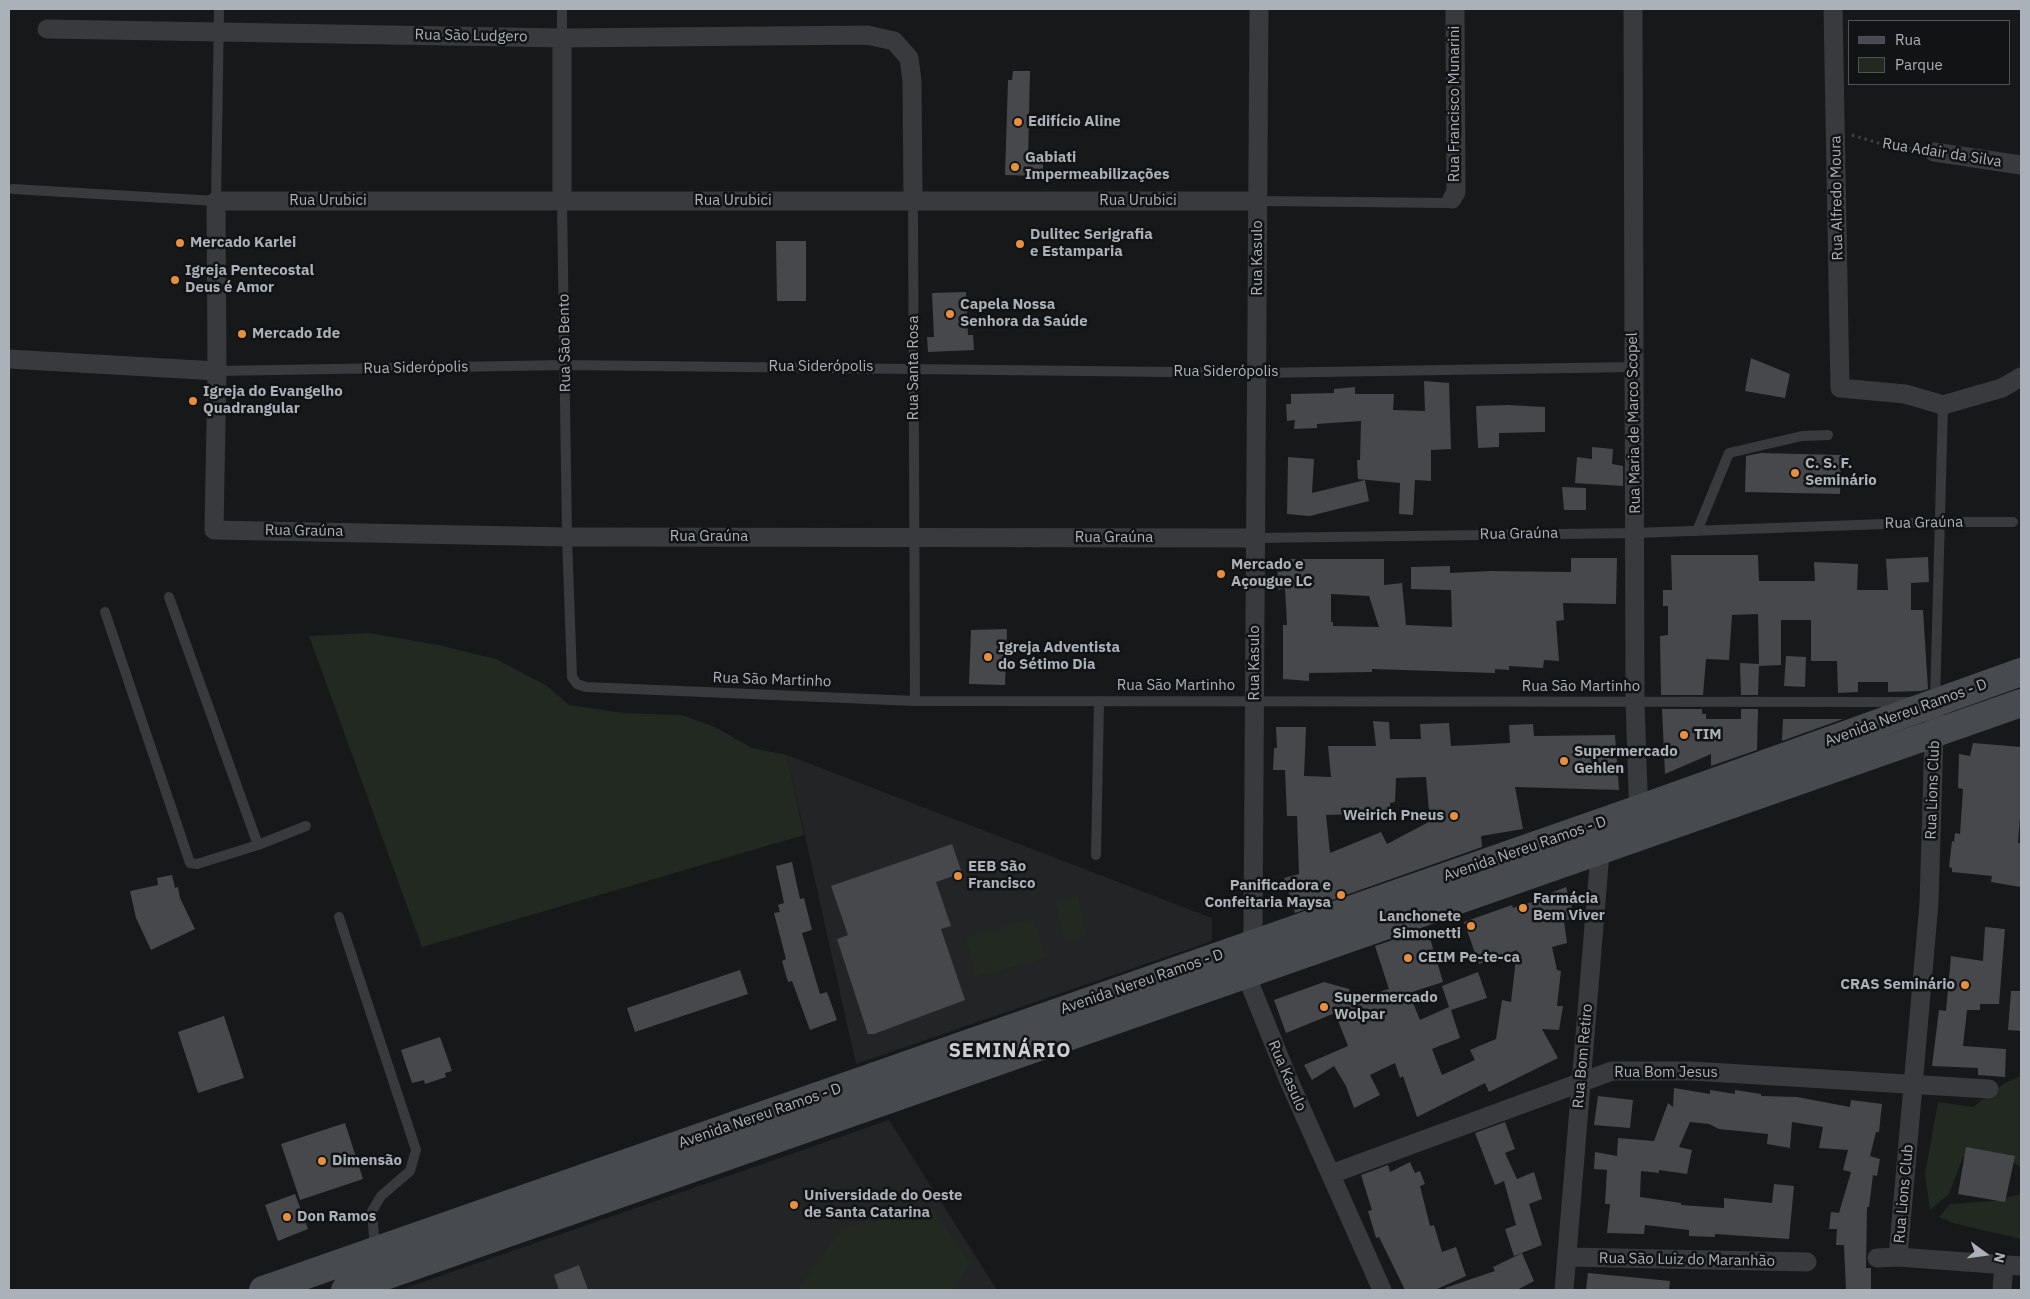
<!DOCTYPE html>
<meta charset="utf-8">
<style>
body{margin:0}
#map{position:relative;width:2030px;height:1299px;overflow:hidden;background:#171819;font-family:"IBM Plex Sans",sans-serif}
canvas{display:block}
.frame{position:absolute;inset:0;border:10px solid #aab1b8;pointer-events:none}
.legend{position:absolute;left:1848px;top:20px;width:162px;height:65px;box-sizing:border-box;background:#121314;border:1px solid #4f5256;margin:0;padding:6px 9px;list-style:none;font-size:15px;color:#aab1b8}
.legend li{display:flex;align-items:center;gap:10px;height:25px}
.legend b{width:25px;border:1px solid #4f5256}
.north{position:absolute;left:1960px;top:1229px;width:50px;height:50px;-webkit-text-stroke:4px #121314;paint-order:stroke;rotate:104deg;font-size:14px;font-weight:700;line-height:20px;text-align:center;color:#aab1b8}
.north::after{content:'';display:block;margin:auto;width:18px;height:22px;background:#aab1b8;clip-path:polygon(50% 0,100% 100%,50% 72%,0 100%)}
</style>
<div id="map">
<canvas width="2030" height="1299"></canvas>
<div class="frame"></div>
<ul class="legend">
<li><b style="height:6px;background:#474a4e"></b>Rua</li>
<li><b style="height:14px;background:#222921"></b>Parque</li>
</ul>
<div class="north">N</div>
</div>
<script>
const ctx = document.querySelector('canvas').getContext('2d');
ctx.lineJoin = 'round';
function fillPath(path, color) {
  ctx.fillStyle = color;
  ctx.fill(path, 'evenodd');
}
function shape(rows) {
  const path = new Path2D();
  for (const r of rows) {
    path.moveTo(r[0], r[1]);
    for (let i = 2; i < r.length; i += 2) path.lineTo(r[i], r[i + 1]);
  }
  return path;
}
function trace(path, color, width, dash) {
  ctx.strokeStyle = color;
  ctx.lineWidth = width;
  ctx.lineCap = dash ? 'butt' : 'round';
  ctx.setLineDash(dash || []);
  ctx.stroke(path);
}
function write(font, color, halo, rows, align = 'center') {
  ctx.font = font + ' "IBM Plex Sans",sans-serif';
  ctx.lineWidth = 5;
  ctx.setLineDash([]);
  ctx.textBaseline = 'middle';
  ctx.strokeStyle = halo;
  ctx.fillStyle = color;
  for (const [text, x, y, turn = 0] of rows) {
    ctx.save();
    ctx.translate(x, y);
    ctx.rotate((+turn || 0) * Math.PI / 180);
    ctx.textAlign = isNaN(turn) ? turn : align;
    if (halo) ctx.strokeText(text, 0, 0);
    ctx.fillText(text, 0, 0);
    ctx.restore();
  }
}
const built = shape([
 [787,755,1212,918,1212,941,856,1064],
 [889,1120,997,1290,400,1290]
]);
const green = shape([
 [369,633,438,645,496,659,547,686,569,705,624,713,682,715,715,727,752,748,787,755,804,835,422,947,309,636],
 [1078,895,1086,936,1065,942,1055,902],
 [1034,919,1046,958,975,977,966,937],
 [2021,1076,2021,1171,2019,1166,1995,1152,1963,1157,1949,1194,1930,1210,1925,1174,1938,1102,1973,1107,2003,1084],
 [2021,1194,2021,1239,1953,1223,1939,1217,1950,1204,1993,1201],
 [933,1210,970,1263,952,1290,798,1290,843,1227]
]);
const building = shape([
 [1013,71,1030,71,1028,163,1043,163,1043,176,1005,175,1008,80,1012,80],
 [776,241,806,241,806,301,777,301],
 [966,292,968,335,973,335,974,350,928,352,927,337,934,337,932,293],
 [1751,358,1790,374,1785,398,1745,391],
 [1424,381,1449,383,1451,449,1431,450,1431,481,1415,480,1413,515,1399,514,1400,483,1358,479,1357,460,1360,460,1361,421,1317,424,1317,428,1294,429,1295,420,1287,421,1286,404,1291,404,1291,394,1334,393,1334,389,1355,387,1355,394,1394,394,1393,410,1425,411],
 [1508,405,1545,407,1545,432,1499,433,1499,447,1478,448,1476,406],
 [1592,447,1613,449,1612,464,1623,466,1623,486,1575,483,1577,457,1592,459],
 [1761,453,1841,455,1840,494,1745,492,1746,456],
 [1288,457,1314,459,1312,493,1365,480,1369,501,1310,516,1287,514],
 [1562,487,1586,488,1586,510,1564,510],
 [1671,555,1758,555,1759,581,1815,581,1814,562,1858,564,1857,590,1888,590,1886,559,1928,557,1929,582,1911,583,1911,610,1923,610,1928,689,1921,691,1888,692,1888,682,1858,682,1858,692,1838,693,1837,661,1811,661,1811,620,1781,620,1781,665,1759,666,1758,695,1741,695,1740,663,1759,664,1758,614,1732,615,1729,660,1706,659,1703,695,1661,695,1660,636,1668,635,1668,606,1663,606,1663,590,1672,590],
 [1571,558,1617,558,1616,604,1563,603,1564,620,1556,621,1559,661,1544,660,1543,668,1509,666,1509,670,1495,669,1495,673,1372,669,1372,672,1309,673,1309,681,1283,679,1283,625,1287,625,1285,588,1278,590,1277,559,1384,559,1384,585,1402,583,1406,625,1452,627,1451,590,1411,589,1411,567,1450,566,1450,573,1490,571,1571,572],
 [1331,594,1369,596,1379,627,1333,626,1333,622,1331,622],
 [1007,629,1005,685,969,684,971,630],
 [1786,656,1806,657,1805,687,1784,686],
 [1662,709,1702,709,1702,714,1706,714,1706,719,1741,719,1741,709,1758,709,1757,750,1711,766,1711,754,1665,774],
 [1783,719,1843,719,1782,741],
 [1373,721,1389,722,1390,739,1421,739,1420,724,1449,723,1451,746,1510,743,1509,725,1533,724,1534,736,1615,735,1619,790,1515,787,1523,829,1481,836,1482,847,1295,913,1284,878,1299,874,1297,816,1287,816,1285,770,1273,770,1274,748,1277,748,1276,727,1306,727,1304,776,1331,777,1328,746,1376,746],
 [1426,777,1429,811,1433,811,1424,814,1442,815,1387,844,1381,832,1330,853,1326,815,1390,813,1390,803,1395,802,1396,778],
 [1973,743,2021,747,2021,805,2018,843,2021,843,2020,887,1991,882,1992,876,1952,872,1952,868,1949,867,1952,841,1954,842,1955,833,1960,834,1963,789,1958,788,1959,754,1970,756],
 [952,844,962,873,936,882,951,926,941,929,965,1000,874,1034,868,1034,837,939,848,935,831,886],
 [792,862,800,899,804,898,812,930,802,933,820,994,827,992,837,1020,810,1030,792,981,788,982,782,961,786,959,774,913,780,912,778,905,784,903,776,866],
 [172,875,175,888,178,887,180,898,195,929,151,950,136,918,130,891,158,885,157,878],
 [1566,887,1575,918,1564,921,1567,943,1552,947,1557,970,1561,971,1557,1006,1563,1006,1559,1030,1542,1029,1558,1058,1489,1092,1485,1083,1417,1117,1403,1076,1400,1078,1395,1063,1370,1075,1380,1095,1354,1108,1346,1086,1334,1066,1312,1080,1304,1065,1348,1046,1335,1013,1286,1033,1274,1000,1324,982,1349,989,1353,999,1389,989,1375,946,1427,928,1443,982,1409,993,1420,1020,1449,1007,1442,986,1478,972,1487,998,1451,1010,1460,1038,1432,1049,1442,1075,1475,1060,1470,1050,1496,1039,1502,1000,1511,1002,1517,950,1479,964,1464,922,1512,905,1513,908,1541,899,1540,897],
 [1985,927,2005,929,1999,1004,1980,1004,1980,1010,1967,1010,1963,1046,2006,1049,2005,1077,1978,1075,1978,1068,1932,1066,1939,1010,1946,1011,1951,956,1983,961],
 [740,970,748,994,635,1032,627,1008],
 [2011,991,2021,991,2021,1031,2008,1030],
 [224,1016,244,1078,198,1093,178,1032],
 [440,1037,452,1071,445,1073,446,1077,425,1084,424,1080,412,1083,401,1050],
 [1674,1088,1710,1094,1710,1090,1735,1094,1735,1090,1761,1094,1761,1096,1797,1097,1850,1107,1851,1100,1882,1104,1879,1132,1876,1132,1870,1156,1880,1159,1877,1176,1873,1175,1869,1207,1867,1207,1866,1268,1871,1268,1871,1290,1846,1290,1844,1245,1836,1245,1837,1229,1829,1229,1831,1212,1839,1213,1851,1172,1843,1170,1848,1150,1819,1148,1823,1127,1792,1122,1790,1148,1767,1144,1768,1134,1719,1129,1709,1124,1690,1122,1679,1147,1692,1150,1687,1174,1659,1170,1659,1173,1641,1171,1640,1197,1681,1203,1681,1205,1724,1208,1724,1198,1772,1203,1774,1184,1794,1186,1789,1239,1715,1234,1715,1237,1689,1236,1689,1230,1645,1225,1644,1234,1607,1233,1610,1204,1605,1204,1607,1170,1594,1169,1595,1152,1617,1156,1618,1138,1654,1141,1668,1103,1673,1107],
 [1598,1096,1633,1100,1630,1128,1594,1125],
 [1505,1122,1515,1149,1505,1153,1517,1179,1534,1172,1542,1199,1529,1204,1542,1245,1514,1256,1505,1229,1516,1225,1504,1181,1495,1185,1475,1133],
 [345,1123,363,1179,300,1200,281,1144],
 [1966,1147,2015,1156,2005,1202,1958,1194],
 [1410,1162,1415,1173,1420,1171,1425,1184,1420,1186,1430,1226,1434,1225,1442,1252,1456,1247,1466,1276,1435,1290,1405,1290,1379,1237,1376,1238,1368,1211,1372,1210,1361,1175,1388,1165,1390,1172],
 [295,1194,308,1229,278,1241,265,1205],
 [1522,1253,1534,1281,1517,1290,1446,1290,1445,1288,1495,1271,1493,1267],
 [579,1265,588,1290,559,1290,554,1275],
 [1588,1273,1670,1281,1669,1290,1586,1290]
]);
const path = shape([
 [1852,135,1888,146,1919,150]
]);
const lane = shape([
 [562,38,562,9],
 [13,189,216,201,219,9],
 [562,201,567,537,572,677,577,684,586,687,915,701,1910,702],
 [913,201,915,701],
 [1259,201,1446,203,1452,199],
 [217,371,566,365,1257,373,1633,367],
 [1697,531,1729,453,1802,436,1828,435],
 [1256,538,1635,533,1940,522,2013,522],
 [169,597,258,845,306,826],
 [105,612,190,863,197,864,258,845],
 [1935,702,1943,405],
 [1096,855,1099,701],
 [339,917,416,1150,410,1171,381,1196,372,1211,375,1250]
]);
const street = shape([
 [1259,9,1253,927,1249,973,1251,987,1289,1081,1382,1290],
 [1633,9,1635,702,1639,820],
 [1833,9,1840,388,1905,394,1943,405,2002,388,2021,377],
 [47,29,562,38,867,35,894,41,909,58,912,81,913,201],
 [1934,152,2021,165],
 [1452,199,1456,192,1455,9],
 [562,201,562,38],
 [9,359,217,371],
 [1256,538,567,537,214,530,217,371,216,201,1259,201],
 [1331,1174,1612,1071,1692,1071,1989,1089],
 [1567,1257,1807,1262],
 [1898,1257,1929,903,1935,702],
 [1877,1258,1898,1257,2021,1266],
 [1564,1290,1601,841],
 [2002,1290,2004,1264]
]);
const secondary = shape([
 [263,1290,1639,809,2021,672],
 [345,1290,2021,703]
]);
const markers = [
 [1018,122,5,"#e78f41"],
 [1015,167,5,"#e78f41"],
 [180,243,5,"#e78f41"],
 [1020,244,5,"#e78f41"],
 [175,280,5,"#e78f41"],
 [950,314,5,"#e78f41"],
 [242,334,5,"#e78f41"],
 [193,401,5,"#e78f41"],
 [1795,473,5,"#e78f41"],
 [1221,574,5,"#e78f41"],
 [988,657,5,"#e78f41"],
 [1684,735,5,"#e78f41"],
 [1564,761,5,"#e78f41"],
 [1454,816,5,"#e78f41"],
 [958,876,5,"#e78f41"],
 [1341,895,5,"#e78f41"],
 [1523,908,5,"#e78f41"],
 [1471,926,5,"#e78f41"],
 [1408,958,5,"#e78f41"],
 [1965,985,5,"#e78f41"],
 [1324,1007,5,"#e78f41"],
 [322,1161,5,"#e78f41"],
 [794,1205,5,"#e78f41"],
 [287,1217,5,"#e78f41"]
];
const streetNames = [
 ["Rua São Ludgero",471,36,1],
 ["Rua Francisco Munarini",1455,104,-90],
 ["Rua Adair da Silva",1942,153,9],
 ["Rua Alfredo Moura",1837,198,-91],
 ["Rua Urubici",328,201],
 ["Rua Urubici",733,201],
 ["Rua Urubici",1138,201],
 ["Rua Kasulo",1258,258,-90],
 ["Rua São Bento",565,343,-91],
 ["Rua Siderópolis",821,367],
 ["Rua Siderópolis",416,368,-1],
 ["Rua Santa Rosa",914,368,-90],
 ["Rua Siderópolis",1226,372],
 ["Rua Maria de Marco Scopel",1634,423,-91],
 ["Rua Graúna",1924,523,-1],
 ["Rua Graúna",304,531,1],
 ["Rua Graúna",1519,534,-1],
 ["Rua Graúna",709,537],
 ["Rua Graúna",1114,538],
 ["Rua Kasulo",1255,663,-90],
 ["Rua São Martinho",772,680,2],
 ["Rua São Martinho",1176,686],
 ["Rua São Martinho",1581,687],
 ["Avenida Nereu Ramos - D",1906,713,-20],
 ["Rua Lions Club",1933,790,-88],
 ["Avenida Nereu Ramos - D",1525,849,-19],
 ["Avenida Nereu Ramos - D",1142,982,-19],
 ["Rua Bom Retiro",1583,1056,-85],
 ["Rua Bom Jesus",1666,1073],
 ["Rua Kasulo",1287,1076,67],
 ["Avenida Nereu Ramos - D",760,1116,-19],
 ["Rua Lions Club",1904,1194,-85],
 ["Rua São Luiz do Maranhão",1687,1260,1]
];
const poiNames = [
 ["Edifício Aline",1028,122],
 ["Gabiati",1025,158],
 ["Impermeabilizações",1025,175],
 ["Dulitec Serigrafia",1030,235],
 ["e Estamparia",1030,252],
 ["Mercado Karlei",190,243],
 ["Igreja Pentecostal",185,271],
 ["Deus é Amor",185,288],
 ["Capela Nossa",960,305],
 ["Senhora da Saúde",960,322],
 ["Mercado Ide",252,334],
 ["Igreja do Evangelho",203,392],
 ["Quadrangular",203,409],
 ["C. S. F.",1805,464],
 ["Seminário",1805,481],
 ["Mercado e",1231,565],
 ["Açougue LC",1231,582],
 ["Igreja Adventista",998,648],
 ["do Sétimo Dia",998,665],
 ["TIM",1694,735],
 ["Supermercado",1574,752],
 ["Gehlen",1574,769],
 ["Weirich Pneus",1444,816,"right"],
 ["EEB São",968,867],
 ["Francisco",968,884],
 ["Panificadora e",1331,886,"right"],
 ["Confeitaria Maysa",1331,903,"right"],
 ["Farmácia",1533,899],
 ["Bem Viver",1533,916],
 ["Lanchonete",1461,917,"right"],
 ["Simonetti",1461,934,"right"],
 ["CEIM Pe-te-ca",1418,958],
 ["CRAS Seminário",1955,985,"right"],
 ["Supermercado",1334,998],
 ["Wolpar",1334,1015],
 ["Dimensão",332,1161],
 ["Universidade do Oeste",804,1196],
 ["de Santa Catarina",804,1213],
 ["Don Ramos",297,1217]
];
const districtNames = [
 ["SEMINÁRIO",1010,1051]
];
fillPath(built, '#232426');
fillPath(green, '#222921');
fillPath(building, '#46484c');
trace(path, '#3e4145', 3, [2.5, 4]);
trace(lane, '#383a3e', 10);
trace(street, '#383a3e', 19);
trace(secondary, '#474a4e', 28);
for (const [x, y, r, color] of markers) {
  const dot = new Path2D();
  dot.arc(x, y, r, 0, 2 * Math.PI);
  ctx.fillStyle = color;
  ctx.fill(dot);
  trace(dot, '#121314', 2);
}
write('15px', '#aab1b8', '#121314', streetNames);
write('bold 15px', '#aab1b8', '#121314', poiNames, 'left');
ctx.letterSpacing = '1px';
write('bold 20px', '#cbcfd4', '#121314', districtNames);
ctx.letterSpacing = '0px';
</script>
